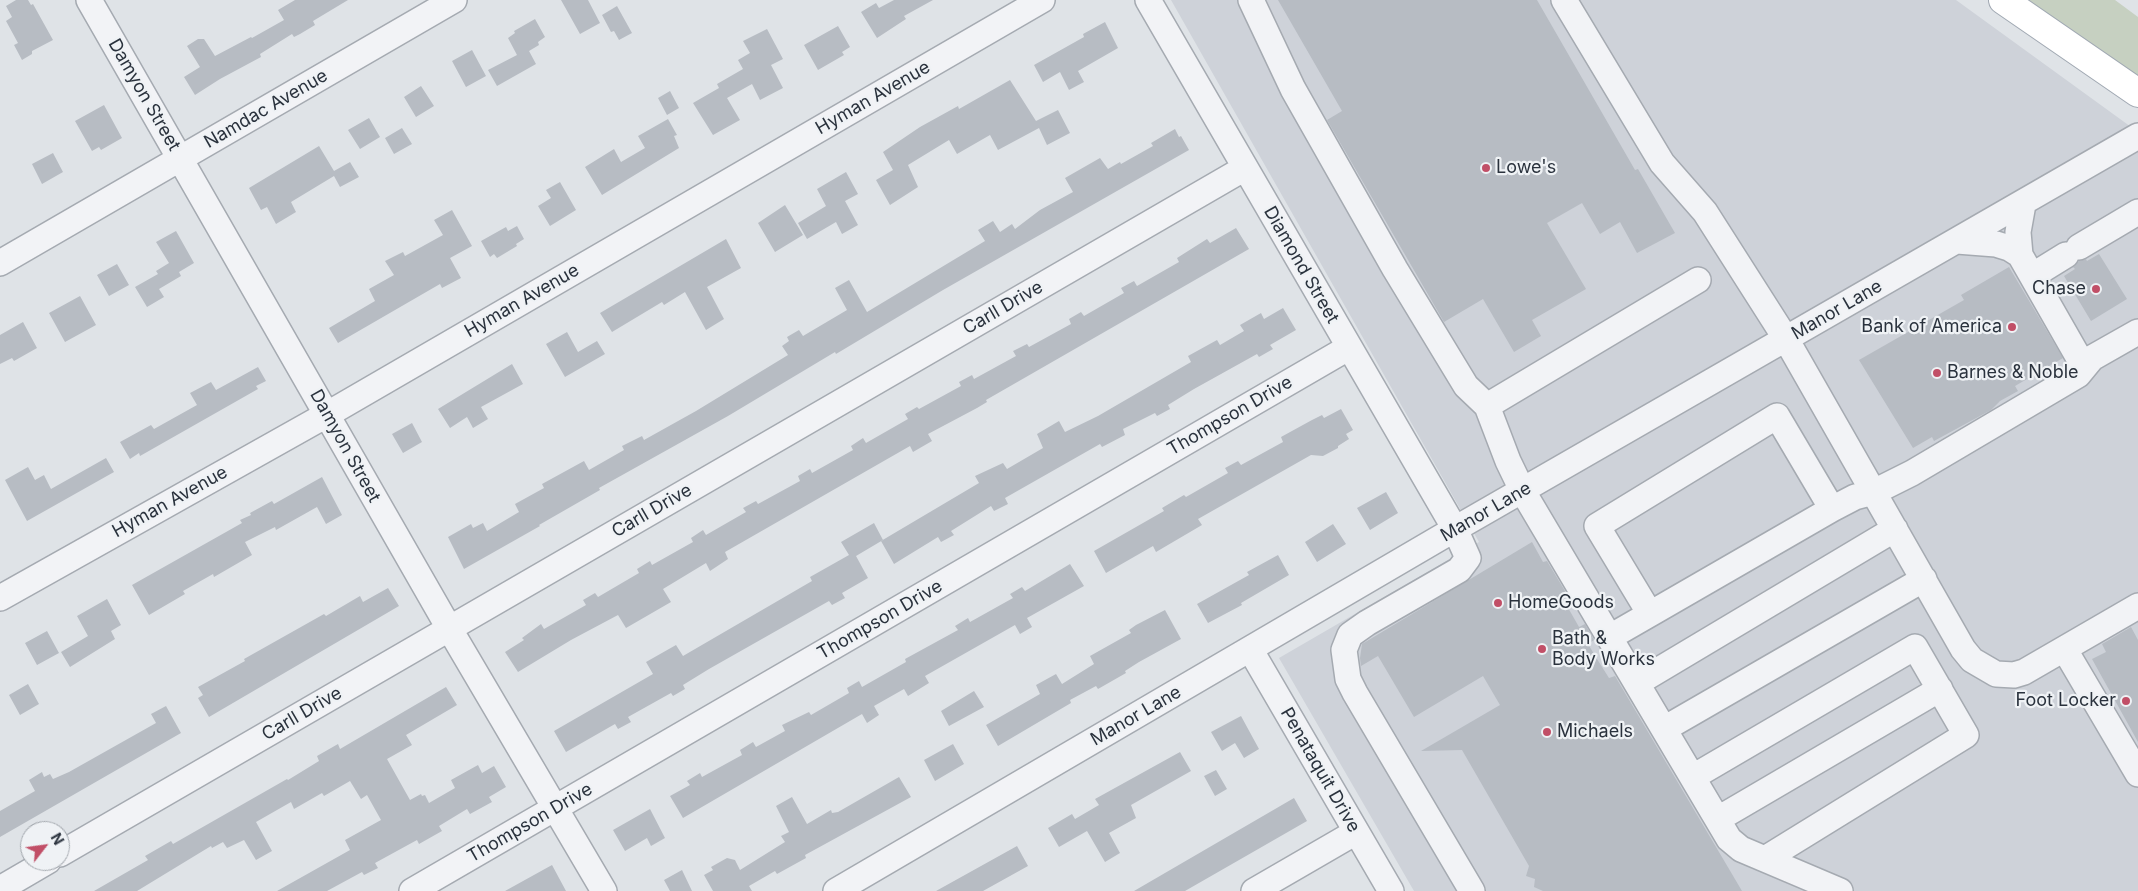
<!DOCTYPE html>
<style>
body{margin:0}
#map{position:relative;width:2138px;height:891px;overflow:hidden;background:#dfe3e7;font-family:Inter,sans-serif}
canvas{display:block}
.north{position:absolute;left:20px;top:821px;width:50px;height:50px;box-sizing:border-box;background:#eff2f5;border:1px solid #a0a5ab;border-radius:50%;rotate:60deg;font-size:14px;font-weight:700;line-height:20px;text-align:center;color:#2a323d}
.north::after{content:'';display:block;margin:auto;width:18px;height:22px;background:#c14f67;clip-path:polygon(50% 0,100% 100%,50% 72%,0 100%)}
</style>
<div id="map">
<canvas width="2138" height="891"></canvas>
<div class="north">N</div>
</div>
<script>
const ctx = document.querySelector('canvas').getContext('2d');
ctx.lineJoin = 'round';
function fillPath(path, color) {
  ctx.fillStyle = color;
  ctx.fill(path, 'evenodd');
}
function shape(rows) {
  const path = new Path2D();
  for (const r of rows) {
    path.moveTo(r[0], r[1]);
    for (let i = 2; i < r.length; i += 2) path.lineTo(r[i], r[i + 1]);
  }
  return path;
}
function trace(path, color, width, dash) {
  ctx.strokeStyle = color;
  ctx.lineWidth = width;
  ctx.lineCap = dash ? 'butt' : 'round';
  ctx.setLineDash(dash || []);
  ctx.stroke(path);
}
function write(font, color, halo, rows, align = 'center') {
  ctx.font = font + ' Inter,sans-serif';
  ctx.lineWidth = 4.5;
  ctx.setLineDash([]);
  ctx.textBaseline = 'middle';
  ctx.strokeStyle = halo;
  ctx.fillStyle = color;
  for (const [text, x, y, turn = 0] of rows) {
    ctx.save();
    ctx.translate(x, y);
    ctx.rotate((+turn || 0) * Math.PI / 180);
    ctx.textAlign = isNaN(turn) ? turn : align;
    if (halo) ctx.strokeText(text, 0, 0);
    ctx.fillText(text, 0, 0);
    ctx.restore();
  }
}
const built = shape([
 [1171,0,1956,0,2138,132,2138,891,1414,891,1279,658,1479,542]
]);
const green = shape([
 [2016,0,2115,0,2138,17,2138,78]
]);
const building = shape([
 [16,0,28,0,31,5,33,4,53,40,32,51,32,54,22,60,14,45,18,43,6,21,12,17,6,6],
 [295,0,348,0,313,21,315,25,300,34,294,37,292,34,260,54,261,57,220,79,195,95,184,77,200,67,187,46,198,39,204,39,215,56,251,37,252,38,284,20,278,10],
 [561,0,588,0,600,23,580,34],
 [894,0,933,0,904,16,906,19,877,38,861,12,876,3,879,8],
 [1278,0,1537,0,1635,170,1638,169,1675,233,1637,253,1620,222,1600,234,1582,203,1547,223,1586,289,1532,320,1541,336,1514,352,1483,299,1444,322,1327,120,1342,111],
 [617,6,632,33,619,40,614,31,611,32,602,15],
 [535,19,545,37,538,42,539,45,529,51,536,64,497,86,488,70,517,55,508,38,515,33,514,31],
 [1105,22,1118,48,1078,71,1084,82,1069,90,1060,72,1043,82,1034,65,1084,37,1083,34],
 [838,26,850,47,842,52,844,55,818,70,804,45],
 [767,29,783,59,771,65,783,88,760,100,752,84,727,98,740,120,713,135,693,103,719,88,717,84,743,69,738,60,750,53,743,41],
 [472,50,486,76,466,87,452,61],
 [1010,80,1036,121,1058,110,1070,133,1047,145,1039,128,998,150,990,135,957,154,949,140,908,165,918,187,890,205,876,180,893,170,883,152,920,127,958,106,959,109],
 [421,86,434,106,416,117,404,97],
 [670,91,679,108,667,115,658,98],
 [104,105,122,138,101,150,99,147,92,151,75,121],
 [369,118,380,137,360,149,348,130],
 [668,119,677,135,674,136,679,148,602,195,585,167,614,149,621,162,645,148,638,136],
 [402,128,412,144,394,154,385,138],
 [1175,129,1179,137,1181,136,1189,150,943,290,836,354,835,352,728,416,599,488,600,490,539,525,540,526,464,569,448,537,471,524,473,528,483,523,487,531,519,512,515,504,544,488,542,484,584,461,589,470,624,450,622,446,642,436,644,440,696,411,788,355,782,346,789,341,787,337,799,330,803,336,847,310,835,288,849,280,867,312,985,241,978,230,993,221,1000,232,1012,224,1015,229,1040,210,1073,192,1065,178,1100,158,1108,169,1120,162,1121,164,1153,146,1151,143],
 [319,146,334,171,350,162,359,177,340,187,334,176,291,202,296,212,276,224,267,207,261,210,249,188],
 [53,153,63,172,42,184,32,164],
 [846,172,858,194,845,201,858,225,842,234,836,222,807,239,798,223,826,206,817,189],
 [560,182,576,210,550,226,538,206,551,198,546,190],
 [785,205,803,235,775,252,758,223],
 [452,210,472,246,450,258,461,278,442,288,440,284,338,343,329,328,375,301,369,289,394,275,385,261,403,252,405,256,443,235,434,220],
 [517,226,524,239,516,244,517,246,497,258,494,254,490,257,481,241,506,227,508,231],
 [1236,228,1249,249,986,400,987,402,977,408,928,434,932,441,913,452,910,446,725,552,728,559,710,571,706,563,663,589,671,602,626,628,618,615,571,640,518,672,505,652,524,640,522,638,541,624,544,629,586,605,583,600,595,593,598,597,639,573,637,569,650,561,652,565,693,542,691,538,703,530,706,535,746,512,743,508,756,501,758,504,800,481,798,476,810,469,812,473,853,450,851,446,863,438,866,443,908,419,905,414,917,407,919,409,961,386,959,382,972,375,974,379,1016,356,1013,351,1027,344,1029,347,1071,324,1069,319,1081,312,1084,316,1124,293,1121,288,1134,281,1137,286,1179,262,1177,258,1207,239,1210,243],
 [176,231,194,263,179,272,181,276,159,289,164,297,147,307,135,287,158,274,156,271,169,263,156,242],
 [726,239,741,268,707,287,724,319,706,330,685,292,664,305,662,302,612,332,600,313],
 [2099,254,2127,299,2091,321,2064,276,2075,269,2073,267,2079,261,2086,259,2087,261],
 [117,264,129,285,109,296,97,275],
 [2009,267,2063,358,2015,386,2018,391,2000,401,1991,410,1934,441,1932,437,1913,448,1859,360,1964,300,1961,295],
 [80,296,96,325,65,342,49,313],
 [1283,308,1296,330,1270,345,1273,349,1259,357,1257,354,1194,389,1168,405,1170,409,1157,416,1155,413,1123,429,1125,435,1102,447,1100,444,1005,498,1008,504,994,511,991,506,951,531,954,535,941,542,938,537,894,564,881,541,979,483,975,476,1003,463,1007,469,1043,448,1037,434,1059,421,1065,432,1098,416,1191,362,1188,356,1217,340,1220,345,1244,331,1240,325,1261,313,1264,319],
 [23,322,37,348,14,361,12,358,0,364,0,335],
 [567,332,578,352,597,341,605,354,565,377,546,344],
 [512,364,523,384,481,407,488,419,473,428,467,417,450,428,438,409],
 [258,367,266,381,256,386,258,389,140,456,139,453,130,459,120,442,151,425,154,429,197,405,190,393,211,382,216,390],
 [1341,409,1353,430,1346,434,1349,439,1338,446,1338,448,1323,456,1311,455,1198,519,1202,525,1156,552,1153,546,1106,573,1094,551,1164,511,1162,508,1184,495,1186,497,1228,473,1225,468,1238,461,1241,465,1283,442,1281,437,1312,420,1322,415,1324,418],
 [412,423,422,442,403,453,392,434],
 [106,458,114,472,27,521,5,480,28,467,35,480,44,475,51,489],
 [322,477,342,515,326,524,317,507,276,530,275,527,245,542,252,555,214,577,213,574,183,591,185,594,149,615,132,585,242,523,240,520,251,515,250,513,272,501,274,504],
 [1386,492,1398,513,1370,530,1357,508],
 [874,523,883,540,856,556,868,578,842,593,845,598,832,605,829,601,709,669,683,685,685,689,673,696,671,693,628,717,631,722,618,729,615,724,566,752,554,731,653,674,646,662,676,645,683,656,812,581,810,577,849,555,841,542],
 [1333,524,1346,544,1317,562,1305,542],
 [1532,542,1543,562,1547,561,1568,596,1563,599,1579,627,1585,624,1594,640,1588,644,1597,659,1609,678,1615,676,1742,891,1543,891,1534,887,1535,879,1526,876,1529,866,1462,750,1421,751,1500,705,1483,676,1414,717,1378,656,1361,666,1360,658,1362,644],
 [1278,555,1289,575,1241,603,1242,605,1208,623,1197,604,1249,575,1247,572],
 [1070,564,1084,586,1027,618,1032,627,1020,634,1015,625,925,676,929,683,908,696,904,689,874,706,879,715,867,723,862,714,683,818,670,796,690,785,687,781,700,773,702,777,742,755,740,750,753,742,756,747,785,731,782,725,809,712,811,715,849,693,847,688,859,681,862,687,906,662,905,659,958,630,955,626,968,618,970,622,1013,598,1010,594,1022,587,1025,591],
 [388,588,399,606,209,717,198,698,203,695,198,687,245,661,244,659,324,614,326,616,360,596,363,602],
 [107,599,121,625,111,631,115,639,70,667,61,652,88,636,77,616],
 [1165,610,1181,639,1139,662,1125,671,1126,673,1098,689,1096,686,1070,700,1071,703,998,746,986,725,1040,694,1036,685,1056,674,1062,684,1094,664,1090,656,1131,633,1129,630,1136,625],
 [2131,627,2138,640,2138,742,2092,659,2106,652,2102,644],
 [47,631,59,653,37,665,25,643],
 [28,684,39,704,20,715,9,695],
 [446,687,457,705,406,735,412,745,387,759,410,800,421,794,422,796,425,795,429,803,455,788,451,780,478,765,482,773,494,766,506,787,489,797,492,802,470,814,467,809,439,826,442,831,419,844,417,840,375,863,378,868,364,875,362,872,327,891,277,891,350,850,345,840,381,820,367,795,361,799,350,781,324,796,322,793,294,809,291,802,256,822,272,851,256,860,244,840,227,848,223,842,212,848,211,846,137,891,94,891,148,860,145,856,171,841,173,844,287,779,288,780,319,761,317,756,338,744,340,749],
 [974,691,984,707,949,726,941,711],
 [166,706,181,733,0,837,0,811,35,791,29,780,42,772,44,777,50,774,53,779,69,772,156,723,151,714],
 [1241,716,1259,749,1244,758,1235,743,1222,751,1211,732],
 [953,744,964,764,935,781,924,760],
 [1180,752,1191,771,1131,805,1136,818,1109,833,1120,853,1105,862,1087,831,1059,847,1048,828,1072,814,1075,819,1099,805,1095,799],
 [1216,770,1227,789,1215,796,1204,776],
 [899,777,911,797,805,855,806,858,777,874,775,871,749,886,752,891,713,891,704,875,713,870,711,867,727,858,735,860,740,870,785,842,781,836,789,832,776,806,792,797,807,824,831,810,832,813,838,812],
 [1294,798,1307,821,1260,848,1185,891,1134,891],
 [650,809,665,838,651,846,647,838,625,851,613,830],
 [1017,846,1028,866,983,891,936,891],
 [552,865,566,891,505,891],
 [682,870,692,891,670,891,664,880]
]);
const minor = shape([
 [89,0,449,628,604,891],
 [1148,0,1455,529,1468,558,1459,570,1367,623,1350,635,1344,650,1348,679,1355,693,1472,891],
 [1251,0,1293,89,1395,269,1466,386,1487,406],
 [1564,0,1662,163,1705,212,1786,339,1963,649,1972,660,1996,674,2014,675,2024,672,2138,606],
 [2023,204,2018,232,2020,255,2084,367],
 [1957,241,1996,244,2009,248,2020,255],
 [2079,247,2138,212],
 [0,263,454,0],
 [2032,276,2066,255],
 [1698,280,1487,406,1508,461,1522,490,1729,839,1741,849,1840,891],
 [1832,509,1650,614,1597,526,1777,416,1832,509,1855,497,1874,492,1912,473,2078,375,2092,358,2138,332],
 [0,598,328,414,1042,0],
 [1610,637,1650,614],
 [1250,649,1391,891],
 [2065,650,2138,774],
 [1637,683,1895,529],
 [1664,729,1924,579],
 [1693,777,1915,647,1966,735,1765,859],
 [1718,819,1940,689],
 [60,854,1245,168],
 [0,889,48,861],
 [412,891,1348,348],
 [836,891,1455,529,2138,136],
 [1254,891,1356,832]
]);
const major = shape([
 [2003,0,2138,93]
]);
const markers = [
 [1486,168,5,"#c14f67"],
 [2096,289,5,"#c14f67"],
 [2012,327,5,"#c14f67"],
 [1937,373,5,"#c14f67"],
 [1498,603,5,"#c14f67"],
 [1542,649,5,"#c14f67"],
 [2126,701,5,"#c14f67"],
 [1547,732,5,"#c14f67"]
];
const streetNames = [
 ["Damyon Street",144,95,60],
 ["Hyman Avenue",873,98,-30],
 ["Namdac Avenue",266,109,-30],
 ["Diamond Street",1301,265,60],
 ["Hyman Avenue",522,301,-30],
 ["Carll Drive",1003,308,-30],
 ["Manor Lane",1837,310,-30],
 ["Thompson Drive",1230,416,-30],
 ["Damyon Street",345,446,61],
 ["Hyman Avenue",170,502,-29],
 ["Carll Drive",652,511,-30],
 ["Manor Lane",1486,512,-30],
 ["Thompson Drive",880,620,-30],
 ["Carll Drive",302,714,-30],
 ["Manor Lane",1136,716,-30],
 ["Penataquit Drive",1320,770,60],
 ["Thompson Drive",530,823,-30]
];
const poiNames = [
 ["Lowe's",1496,168],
 ["Chase",2086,289,"right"],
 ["Bank of America",2002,327,"right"],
 ["Barnes & Noble",1947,373],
 ["HomeGoods",1508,603],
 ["Bath &",1552,639],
 ["Body Works",1552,660],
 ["Foot Locker",2116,701,"right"],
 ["Michaels",1557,732]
];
fillPath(built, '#ced2d9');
fillPath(green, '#c6d0c1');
fillPath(building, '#b7bcc3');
trace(minor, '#a5aab1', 28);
trace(major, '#a0a8b2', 30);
trace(minor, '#f2f3f6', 25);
trace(major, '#fff', 28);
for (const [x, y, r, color] of markers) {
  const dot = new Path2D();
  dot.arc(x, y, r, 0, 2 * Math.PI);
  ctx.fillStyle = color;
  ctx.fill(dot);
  trace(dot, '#eff2f5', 2);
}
write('18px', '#2a323d', '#eff2f5', streetNames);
write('18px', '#2a323d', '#eff2f5', poiNames, 'left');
</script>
